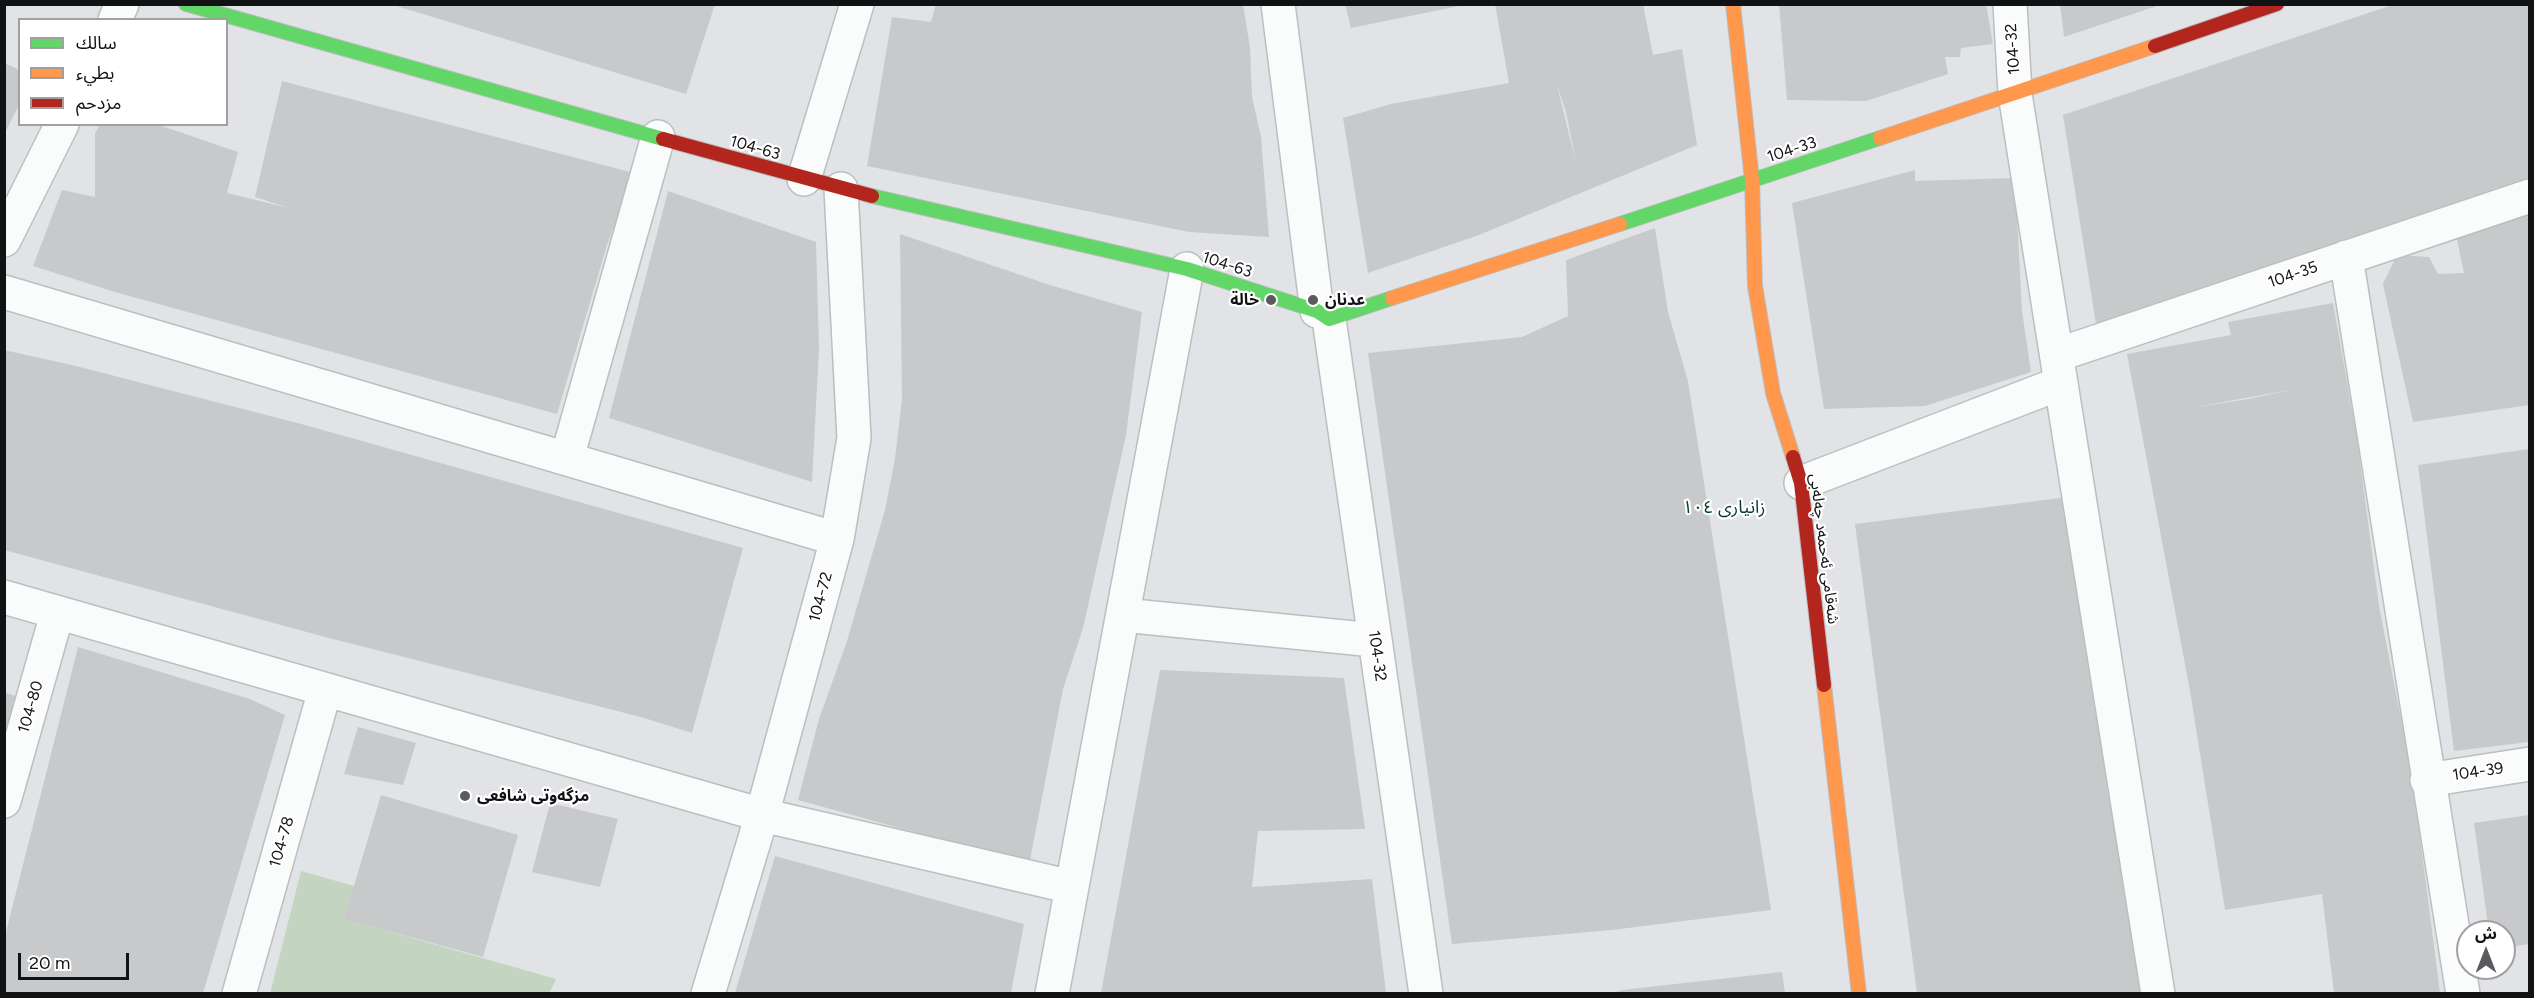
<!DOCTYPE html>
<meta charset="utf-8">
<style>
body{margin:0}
#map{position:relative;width:2534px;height:998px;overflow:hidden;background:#e1e3e6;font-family:Figtree,"Noto Sans Arabic",sans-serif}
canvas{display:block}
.frame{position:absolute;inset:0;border:6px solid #111214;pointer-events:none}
.legend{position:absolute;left:18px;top:18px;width:210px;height:108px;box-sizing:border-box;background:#fff;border:2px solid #a0a0a1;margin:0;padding:8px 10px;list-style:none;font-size:18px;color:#111214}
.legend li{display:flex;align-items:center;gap:12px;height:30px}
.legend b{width:30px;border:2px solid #a0a0a1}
.north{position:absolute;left:2456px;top:920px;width:60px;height:60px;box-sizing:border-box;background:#fff;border:2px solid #a0a0a1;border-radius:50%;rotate:0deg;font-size:16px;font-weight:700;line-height:24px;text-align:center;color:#111214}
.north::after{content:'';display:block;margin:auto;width:21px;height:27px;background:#5a5b5e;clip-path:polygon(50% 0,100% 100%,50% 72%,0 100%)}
.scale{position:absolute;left:18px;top:953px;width:111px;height:27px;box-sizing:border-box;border:3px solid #111214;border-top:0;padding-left:8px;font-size:18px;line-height:21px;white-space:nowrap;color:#111214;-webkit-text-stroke:4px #fff;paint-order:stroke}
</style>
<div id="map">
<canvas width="2534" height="998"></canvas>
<div class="frame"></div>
<ul class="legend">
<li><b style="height:8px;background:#63d668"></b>سالك</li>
<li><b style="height:8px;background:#ff974d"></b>بطيء</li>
<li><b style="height:8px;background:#b3261e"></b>مزدحم</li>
</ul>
<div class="north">ش</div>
<div class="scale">20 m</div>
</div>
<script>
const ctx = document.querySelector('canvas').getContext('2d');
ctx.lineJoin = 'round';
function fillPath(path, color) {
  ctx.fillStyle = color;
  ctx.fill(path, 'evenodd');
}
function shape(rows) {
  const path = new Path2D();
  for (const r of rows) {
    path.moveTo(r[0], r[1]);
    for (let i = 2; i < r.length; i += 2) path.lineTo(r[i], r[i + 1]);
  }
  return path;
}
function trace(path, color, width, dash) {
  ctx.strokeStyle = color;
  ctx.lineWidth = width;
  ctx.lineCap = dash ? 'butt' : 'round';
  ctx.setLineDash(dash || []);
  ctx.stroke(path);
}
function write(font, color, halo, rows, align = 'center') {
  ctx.font = font + ' Figtree,"Noto Sans Arabic",sans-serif';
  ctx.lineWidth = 4.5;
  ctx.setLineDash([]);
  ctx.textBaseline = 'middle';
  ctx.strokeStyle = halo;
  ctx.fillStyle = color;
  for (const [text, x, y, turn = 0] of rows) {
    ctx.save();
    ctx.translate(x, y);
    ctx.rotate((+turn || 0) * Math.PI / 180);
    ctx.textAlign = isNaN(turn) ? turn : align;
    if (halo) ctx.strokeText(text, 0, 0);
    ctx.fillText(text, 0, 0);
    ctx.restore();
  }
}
const green = shape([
 [301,871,354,886,345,919,556,979,549,994,270,994]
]);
const building = shape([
 [390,4,715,4,686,94],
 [936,4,1243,4,1250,48,1252,97,1261,137,1269,237,1189,232,867,166,892,17,931,22],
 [1345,4,1459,4,1459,6,1351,28],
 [1495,4,1643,4,1653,55,1682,49,1697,145,1479,235,1368,273,1343,118,1391,104,1509,83],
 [1557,85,1566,112,1576,163],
 [1779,4,1986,4,1993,44,1961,48,1960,57,1945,57,1948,74,1866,101,1787,100],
 [2060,4,2160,4,2160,5,2064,37],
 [2395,4,2529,4,2529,180,2096,324,2063,115],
 [4,63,20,70,20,103,4,135],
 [282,81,634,173,607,245,557,414,115,292,33,266,62,190,95,197,95,134,100,124,156,124,238,152,227,193,289,208,255,197],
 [1915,170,1915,181,2015,178,2022,311,2031,372,1925,406,1824,409,1792,203],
 [668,191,816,242,819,348,812,482,609,418],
 [2529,210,2529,405,2413,422,2383,284,2397,255,2429,257,2438,274,2464,273,2456,235],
 [1655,228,1668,312,1688,381,1771,910,1612,930,1452,944,1368,353,1522,337,1568,316,1566,260],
 [900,234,1050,285,1142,312,1126,435,1083,628,1063,689,1030,860,932,837,798,800,819,719,847,641,885,510,895,459,902,400],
 [2333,303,2357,438,2379,606,2412,775,2440,993,2334,993,2322,894,2225,910,2190,691,2127,354,2231,335,2228,322],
 [2295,389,2248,399,2197,407,2196,407],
 [4,350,76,366,305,425,743,548,692,733,641,717,329,638,4,550],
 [2529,449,2529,742,2454,751,2418,465],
 [2076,496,2150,993,1917,993,1855,524],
 [78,647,250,699,285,715,203,993,4,993,4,940],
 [1160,670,1344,678,1365,829,1258,831,1252,887,1372,879,1386,993,1101,993],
 [4,692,19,697,4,744],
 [358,727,416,743,403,785,344,774],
 [381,795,518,835,483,957,344,919],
 [550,803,618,819,600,887,532,872],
 [2529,815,2529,944,2504,948,2504,932,2489,932,2474,823],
 [775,856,1024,924,1011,993,735,993],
 [1782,972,1785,993,1613,993,1622,990]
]);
const street = shape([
 [1278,4,1317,311],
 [2010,4,2015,94,2158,994],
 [115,20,122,4],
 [804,179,857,4],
 [4,240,62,124],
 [2346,257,2463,994],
 [4,292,837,539],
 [1329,319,1426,994],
 [2057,355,2530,196],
 [567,458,658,137],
 [1801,483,2061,383],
 [4,597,762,815,1072,887],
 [1123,615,1374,640],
 [2427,780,2530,764],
 [4,801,57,614],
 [239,994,325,690],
 [708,994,762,815,837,539,854,438,841,189],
 [1052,994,1187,269]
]);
const fast = shape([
 [186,4,663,139],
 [872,196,1187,269,1317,311,1329,319,1392,298],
 [1620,224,1880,138]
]);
const slow = shape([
 [1733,4,1752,180,1755,286,1773,393,1793,457],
 [1880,138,2155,46],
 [1392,298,1620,224],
 [1824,685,1859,994]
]);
const jam = shape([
 [2155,46,2277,4],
 [663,139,872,196],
 [1793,457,1801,483,1824,685]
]);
const markers = [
 [1271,300,6,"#5a5b5e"],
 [1313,300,6,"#5a5b5e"],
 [465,796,6,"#5a5b5e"]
];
const streetNames = [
 ["104-32",2013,49,-94],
 ["104-63",755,148,16],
 ["104-33",1792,150,-18],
 ["104-63",1227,265,18],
 ["104-35",2293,275,-19],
 ["شەقامی ئەحمەد چەلەبی",1824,549,83],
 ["104-72",821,597,-75],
 ["104-32",1377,656,82],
 ["104-80",31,707,-74],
 ["104-39",2478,772,-8],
 ["104-78",282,842,-74]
];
const poiNames = [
 ["خالة",1259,300,"right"],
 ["عدنان",1325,300],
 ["مزگەوتی شافعی",477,796]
];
const neighbourhoodNames = [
 ["زانیاری ١٠٤",1724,508]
];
fillPath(green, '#c3d5c0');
fillPath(building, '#c8c9cb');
trace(street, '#bdbec0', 36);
trace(fast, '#bdbec0', 16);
trace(slow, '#bdbec0', 16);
trace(jam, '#bdbec0', 16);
trace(street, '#fafbfb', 33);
trace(fast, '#63d668', 14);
trace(slow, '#ff974d', 14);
trace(jam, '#b3261e', 14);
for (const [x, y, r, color] of markers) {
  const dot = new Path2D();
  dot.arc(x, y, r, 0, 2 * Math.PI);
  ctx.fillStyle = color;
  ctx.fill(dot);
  trace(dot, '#fff', 2);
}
write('16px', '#111214', '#fff', streetNames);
write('bold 16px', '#111214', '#fff', poiNames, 'left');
write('18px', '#073b2c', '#fff', neighbourhoodNames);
</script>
